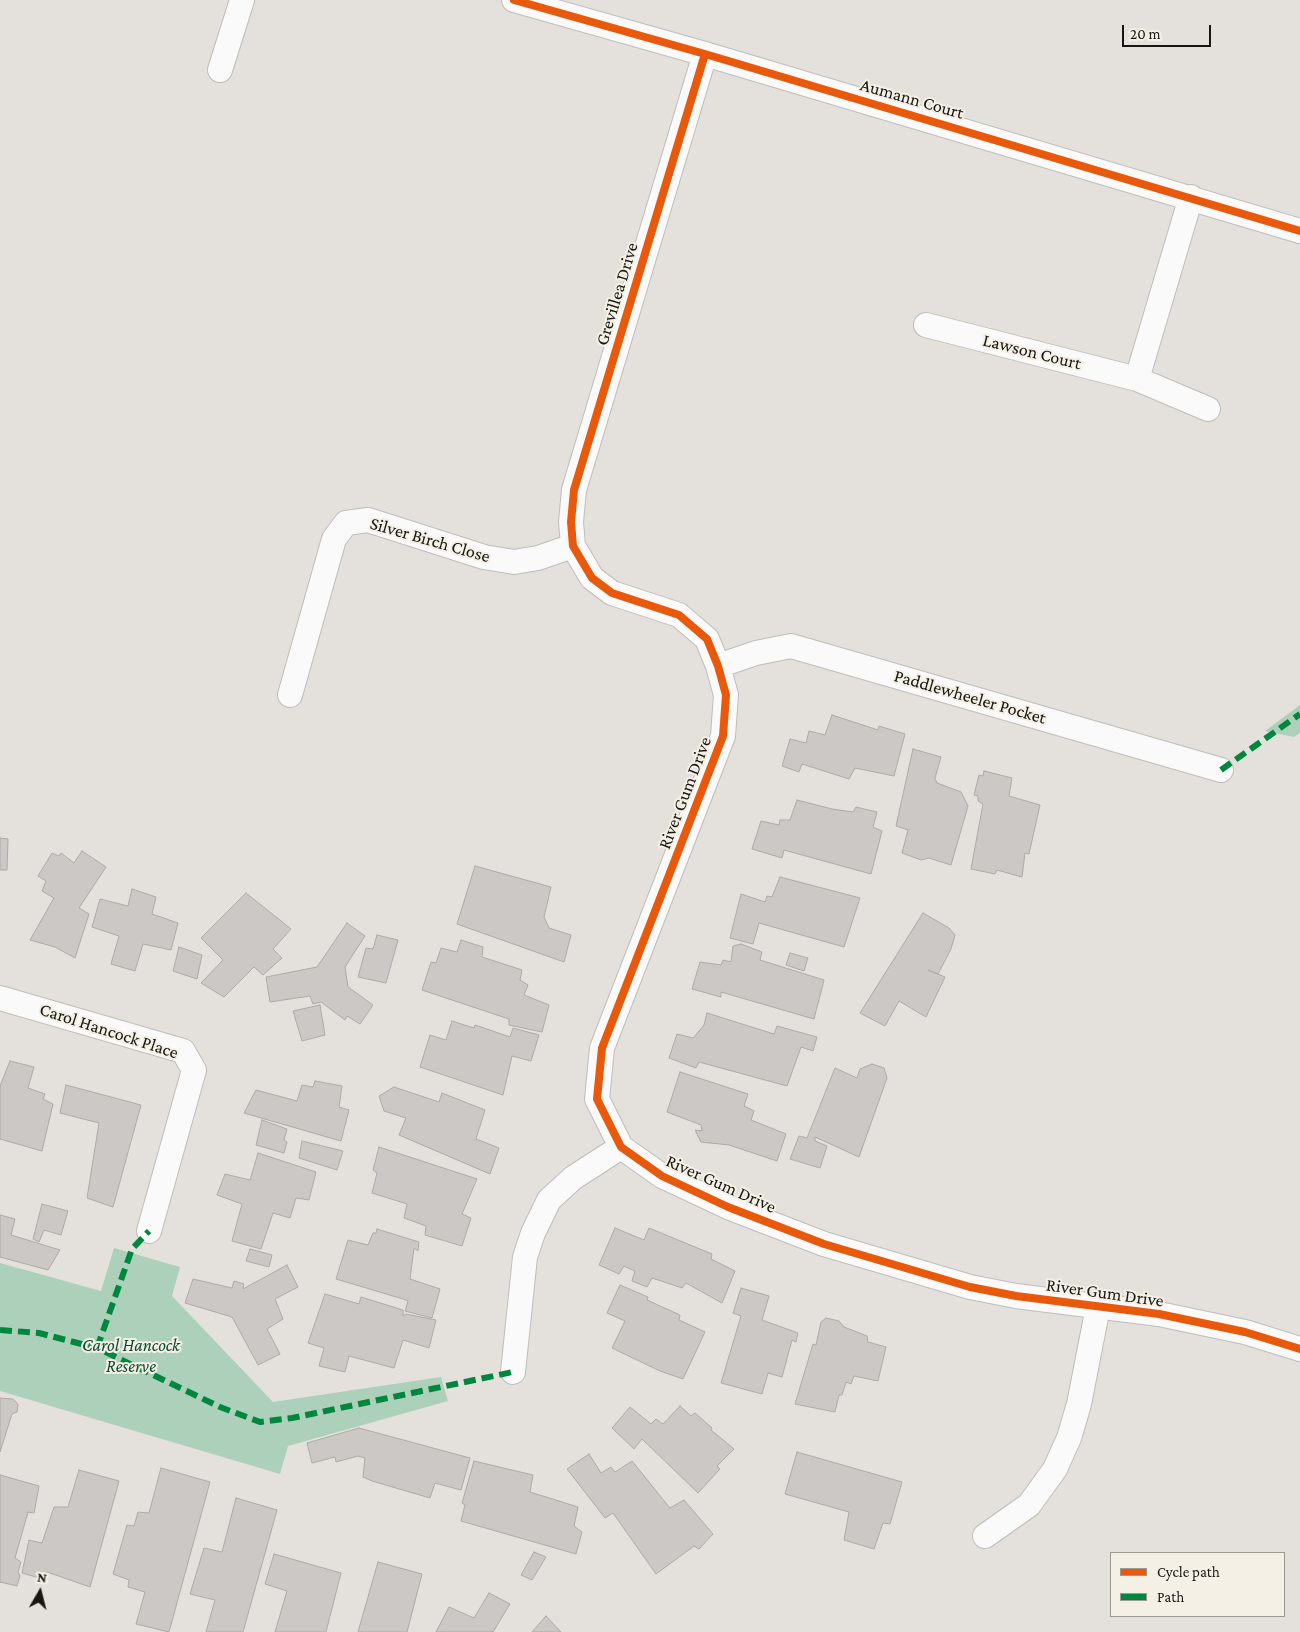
<!DOCTYPE html>
<style>
body{margin:0}
#map{position:relative;width:1300px;height:1632px;overflow:hidden;background:#e4e1dc;font-family:"Crimson Pro",serif}
canvas{display:block}
.legend{position:absolute;left:1110px;top:1552px;width:175px;height:65px;box-sizing:border-box;background:#f4f0e5;border:1px solid #9c9991;margin:0;padding:6px 9px;list-style:none;font-size:15px;color:#171612}
.legend li{display:flex;align-items:center;gap:10px;height:25px}
.legend b{width:25px;border:1px solid #9c9991}
.north{position:absolute;left:15px;top:1567px;width:50px;height:50px;-webkit-text-stroke:4px #f4f0e5;paint-order:stroke;rotate:8deg;font-size:14px;font-weight:700;line-height:20px;text-align:center;color:#171612}
.north::after{content:'';display:block;margin:auto;width:18px;height:22px;background:#171612;clip-path:polygon(50% 0,100% 100%,50% 72%,0 100%)}
.scale{position:absolute;left:1122px;top:25px;width:89px;height:22px;box-sizing:border-box;border:2px solid #171612;border-top:0;padding-left:6px;font-size:15px;line-height:18px;white-space:nowrap;color:#171612;-webkit-text-stroke:4px #f4f0e5;paint-order:stroke}
</style>
<div id="map">
<canvas width="1300" height="1632"></canvas>
<ul class="legend">
<li><b style="height:6px;background:#e8590c"></b>Cycle path</li>
<li><b style="height:6px;background:#00873e"></b>Path</li>
</ul>
<div class="north">N</div>
<div class="scale">20 m</div>
</div>
<script>
const ctx = document.querySelector('canvas').getContext('2d');
ctx.lineJoin = 'round';
function fillPath(path, color) {
  ctx.fillStyle = color;
  ctx.fill(path, 'evenodd');
}
function shape(rows) {
  const path = new Path2D();
  for (const r of rows) {
    path.moveTo(r[0], r[1]);
    for (let i = 2; i < r.length; i += 2) path.lineTo(r[i], r[i + 1]);
  }
  return path;
}
function trace(path, color, width, dash) {
  ctx.strokeStyle = color;
  ctx.lineWidth = width;
  ctx.lineCap = dash ? 'butt' : 'round';
  ctx.setLineDash(dash || []);
  ctx.stroke(path);
}
function write(font, color, halo, rows, align = 'center') {
  ctx.font = font + ' "Crimson Pro",serif';
  ctx.lineWidth = 4;
  ctx.setLineDash([]);
  ctx.textBaseline = 'middle';
  ctx.strokeStyle = halo;
  ctx.fillStyle = color;
  for (const [text, x, y, turn = 0] of rows) {
    ctx.save();
    ctx.translate(x, y);
    ctx.rotate((+turn || 0) * Math.PI / 180);
    ctx.textAlign = isNaN(turn) ? turn : align;
    if (halo) ctx.strokeText(text, 0, 0);
    ctx.fillText(text, 0, 0);
    ctx.restore();
  }
}
const green = shape([
 [1300,705,1300,733,1294,737,1265,731],
 [114,1248,180,1267,172,1296,273,1402,441,1377,448,1401,288,1446,280,1474,0,1391,0,1263,101,1291]
]);
const building = shape([
 [832,715,878,730,879,726,905,734,894,776,855,768,849,779,802,764,799,772,782,766,790,739,806,743,809,731,825,735,832,715],
 [913,749,941,757,935,778,937,783,961,792,968,806,951,865,929,858,921,860,902,853,908,830,896,826,913,749],
 [984,771,1012,778,1009,796,1040,805,1029,854,1025,853,1022,877,997,870,995,874,971,869,983,804,978,801,978,796,974,795,979,775,983,776,984,771],
 [797,800,832,809,853,812,856,807,877,812,873,827,882,831,871,874,784,850,782,858,752,849,761,821,779,825,780,820,790,820,797,800],
 [0,838,8,839,7,870,0,870,0,838],
 [82,851,106,867,79,908,89,914,75,958,55,947,30,940,54,898,42,891,46,881,38,876,52,853,59,856,61,853,74,863,82,851],
 [475,866,551,887,544,917,549,928,571,935,564,962,457,924,475,866],
 [780,877,860,898,844,947,759,923,753,944,730,938,741,894,765,902,767,896,772,897,780,877],
 [132,889,156,897,152,914,178,923,171,950,143,944,135,971,111,964,119,936,92,927,100,899,128,906,132,889],
 [246,893,291,929,273,949,282,958,263,975,254,967,224,997,201,983,223,960,201,938,246,893],
 [923,913,949,928,955,935,951,949,938,974,928,970,945,977,926,1017,899,1001,885,1026,860,1013,923,913],
 [347,923,365,936,345,967,348,987,373,1005,360,1024,347,1016,345,1020,321,1002,313,1004,310,996,270,1002,266,977,317,967,347,923],
 [377,935,398,940,386,983,358,977,366,948,373,949,377,935],
 [461,940,483,947,482,957,522,970,520,980,528,985,524,995,549,1005,542,1032,509,1025,509,1019,422,990,431,962,436,963,441,948,457,952,461,940],
 [741,944,762,952,760,960,824,980,814,1019,721,992,721,997,692,989,700,962,721,965,723,960,731,962,733,946,741,944],
 [179,947,202,955,197,979,173,971,179,947],
 [790,953,808,958,804,971,786,965,790,953],
 [320,1005,325,1035,302,1041,293,1011,320,1005],
 [707,1013,774,1034,777,1026,817,1037,813,1051,801,1047,787,1086,699,1062,696,1068,669,1058,677,1034,693,1038,704,1025,707,1013],
 [452,1021,474,1028,475,1025,510,1037,513,1028,539,1035,531,1061,512,1056,503,1095,420,1067,430,1035,446,1040,452,1021],
 [10,1061,34,1067,28,1088,45,1094,43,1099,53,1104,42,1151,0,1139,0,1086,10,1061],
 [872,1064,884,1068,887,1078,859,1157,815,1137,815,1141,827,1146,820,1168,790,1159,799,1136,807,1138,835,1068,857,1078,860,1069,872,1064],
 [680,1072,748,1094,744,1106,754,1111,751,1120,786,1134,777,1161,729,1145,701,1142,695,1130,702,1131,701,1125,667,1112,680,1072],
 [315,1081,342,1086,339,1107,349,1110,341,1141,244,1113,256,1090,297,1101,302,1085,313,1087,315,1081],
 [66,1085,141,1105,113,1207,87,1198,99,1123,60,1113,66,1085],
 [394,1087,439,1102,442,1093,485,1110,476,1139,499,1148,490,1174,399,1135,406,1118,384,1111,379,1096,394,1087],
 [262,1120,287,1129,284,1140,287,1142,284,1153,256,1145,262,1120],
 [302,1141,343,1151,337,1170,299,1158,302,1141],
 [379,1147,477,1179,462,1214,471,1218,462,1246,425,1235,426,1226,404,1218,407,1204,372,1193,377,1173,373,1170,379,1147],
 [258,1153,316,1172,309,1200,296,1198,290,1218,273,1213,261,1249,232,1241,242,1204,217,1195,225,1174,250,1180,258,1153],
 [42,1204,68,1211,61,1235,44,1230,39,1242,33,1239,42,1204],
 [0,1215,15,1219,11,1235,60,1250,48,1270,0,1257,0,1215],
 [615,1228,644,1240,649,1228,712,1254,711,1259,735,1271,722,1303,686,1283,682,1288,652,1278,647,1287,632,1281,635,1271,624,1266,619,1274,599,1265,615,1228],
 [377,1229,419,1242,418,1251,414,1248,410,1279,440,1289,432,1318,405,1311,408,1301,403,1299,336,1279,348,1240,368,1245,373,1233,376,1233,377,1229],
 [250,1249,272,1255,269,1267,246,1261,250,1249],
 [287,1265,298,1287,275,1299,283,1319,267,1329,280,1354,258,1365,232,1317,185,1303,193,1279,232,1288,234,1281,244,1284,243,1289,287,1265],
 [620,1285,648,1297,647,1300,680,1315,679,1320,705,1332,683,1379,660,1371,612,1348,625,1321,607,1313,620,1285],
 [741,1288,769,1296,762,1320,798,1333,796,1342,792,1340,782,1377,768,1373,762,1394,721,1383,741,1316,733,1313,741,1288],
 [325,1294,359,1304,361,1297,403,1310,403,1316,406,1314,436,1320,429,1348,403,1340,394,1368,349,1356,345,1372,319,1366,324,1348,308,1343,325,1294],
 [826,1318,839,1321,844,1327,867,1336,868,1342,886,1347,878,1381,854,1376,851,1384,846,1382,842,1395,839,1395,835,1412,795,1404,813,1344,816,1345,821,1322,826,1318],
 [0,1398,13,1399,18,1404,17,1412,12,1414,0,1452,0,1398],
 [680,1406,691,1416,695,1413,712,1428,711,1430,734,1449,717,1466,720,1469,698,1493,642,1439,634,1449,612,1428,630,1407,651,1424,656,1419,663,1424,680,1406],
 [359,1428,470,1458,461,1490,435,1483,430,1498,372,1481,363,1477,365,1458,358,1456,336,1462,335,1457,312,1463,307,1443,359,1428],
 [797,1452,902,1482,890,1524,883,1523,874,1549,844,1540,849,1512,785,1494,797,1452],
 [589,1454,601,1473,611,1467,615,1472,632,1461,670,1508,684,1500,713,1534,699,1549,694,1546,656,1574,613,1513,605,1518,567,1469,589,1454],
 [474,1461,533,1475,530,1492,578,1507,574,1526,582,1532,576,1554,461,1521,465,1505,462,1503,474,1461],
 [161,1468,210,1482,169,1632,136,1624,145,1592,128,1587,129,1580,113,1574,127,1525,134,1526,138,1512,149,1513,161,1468],
 [79,1470,119,1481,90,1587,47,1572,43,1579,22,1573,29,1540,42,1543,54,1507,68,1507,79,1470],
 [0,1475,39,1486,34,1513,28,1512,15,1558,21,1562,18,1572,20,1576,17,1586,0,1582,0,1475],
 [236,1498,277,1510,243,1632,206,1632,215,1600,190,1594,204,1548,222,1552,236,1498],
 [534,1552,546,1557,532,1580,521,1575,534,1552],
 [274,1554,341,1573,326,1632,275,1632,287,1591,265,1584,274,1554],
 [378,1562,422,1574,407,1632,358,1632,378,1562],
 [489,1593,510,1604,493,1632,436,1632,449,1607,474,1618,489,1593],
 [546,1616,561,1632,532,1632,546,1616]
]);
const street = shape([
 [514,0,705,54,1300,231],
 [705,54,574,490,571,522,573,546,592,578,612,593,679,615,707,639,718,666,726,695,723,736,602,1048,597,1099,621,1147,662,1176,728,1207,824,1244,970,1287,1016,1296,1159,1314,1245,1332,1300,1349],
 [220,70,242,0],
 [926,325,1137,379,1208,409],
 [1137,379,1191,197],
 [718,666,756,653,791,646,1221,770],
 [290,695,334,539,346,523,368,520,484,557,514,562,538,558,573,546],
 [0,998,183,1051,194,1070,149,1231],
 [513,1372,525,1257,533,1233,549,1200,573,1178,621,1147],
 [985,1536,1029,1505,1055,1469,1069,1438,1079,1404,1098,1307]
]);
const quiet = shape([
 [1221,770,1300,714],
 [0,1330,39,1333,97,1348,220,1407,260,1422,292,1418,513,1372],
 [97,1348,132,1249,149,1231]
]);
const cycleway = shape([
 [514,0,705,54,1300,231],
 [705,54,574,490,571,522,573,546,592,578,612,593,679,615,707,639,718,666,726,695,723,736,602,1048,597,1099,621,1147,662,1176,728,1207,824,1244,970,1287,1016,1296,1159,1314,1245,1332,1300,1349]
]);
const streetNames = [
 ["Aumann Court",912,99,16],
 ["Grevillea Drive",617,294,-73],
 ["Lawson Court",1032,352,14],
 ["Silver Birch Close",430,540,16],
 ["Paddlewheeler Pocket",970,697,16],
 ["River Gum Drive",685,793,-69],
 ["Carol Hancock Place",109,1031,18],
 ["River Gum Drive",721,1184,24],
 ["River Gum Drive",1105,1293,8]
];
const parkNames = [
 ["Carol Hancock",131,1345],
 ["Reserve",131,1366]
];
fillPath(green, '#acd0ba');
fillPath(building, '#cbc8c5');
trace(building, '#aca9a7', 1);
trace(street, '#bfbdb9', 26);
trace(street, '#fbfafa', 24);
trace(quiet, '#00873e', 6, [12, 6]);
trace(cycleway, '#e8590c', 8);
write('18px', '#171612', '#f4f0e5', streetNames);
write('italic 18px', '#0a472f', '#f4f0e5', parkNames);
</script>
